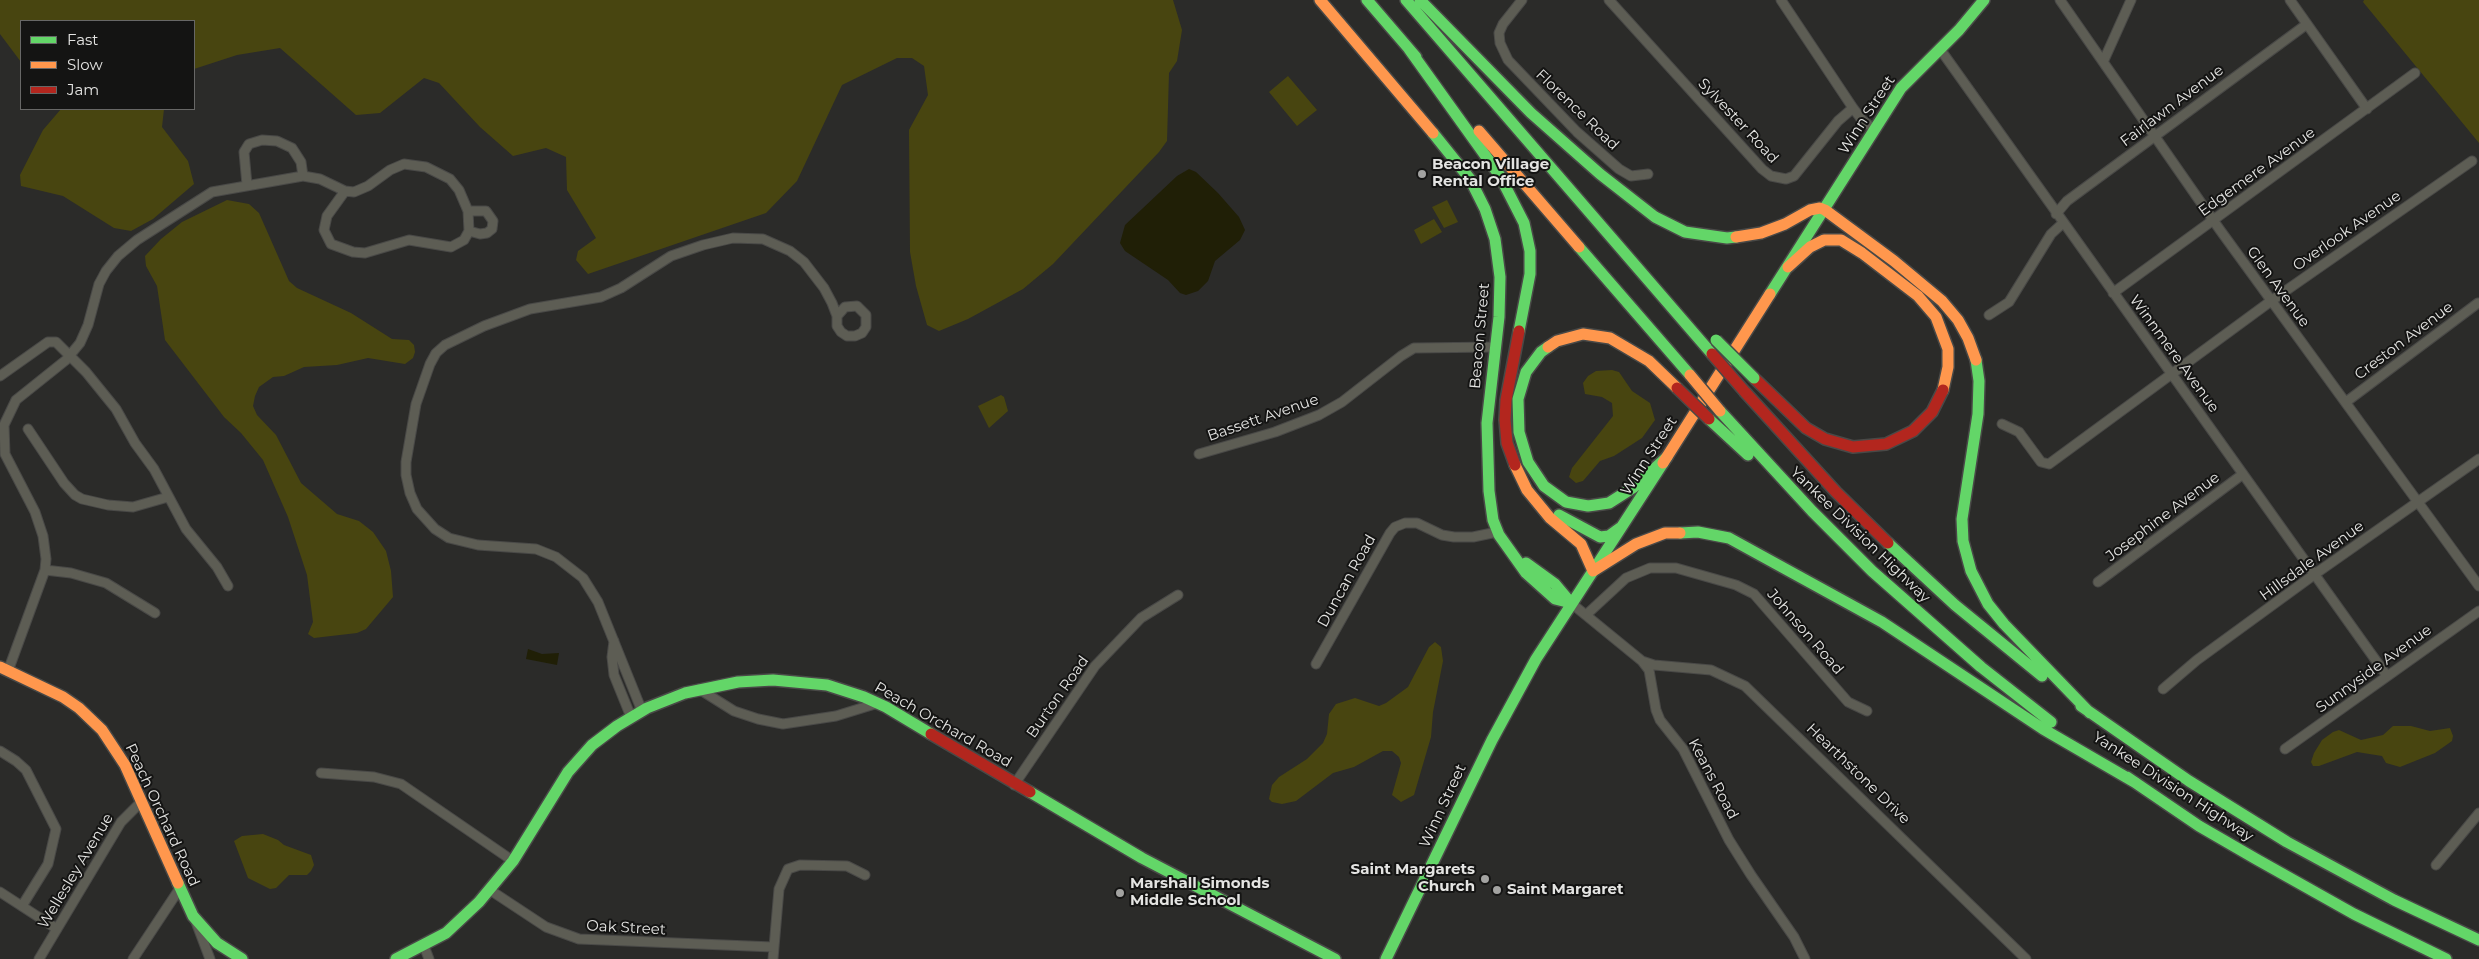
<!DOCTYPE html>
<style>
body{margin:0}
#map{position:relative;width:2479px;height:959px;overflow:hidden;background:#2b2b29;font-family:Montserrat,sans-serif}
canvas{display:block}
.legend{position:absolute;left:20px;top:20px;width:175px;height:90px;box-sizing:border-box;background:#141413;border:1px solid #676766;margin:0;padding:6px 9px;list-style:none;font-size:15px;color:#e4e4e2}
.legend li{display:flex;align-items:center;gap:10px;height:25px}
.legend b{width:25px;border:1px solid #676766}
</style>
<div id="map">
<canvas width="2479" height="959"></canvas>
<ul class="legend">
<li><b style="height:6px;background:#63d668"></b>Fast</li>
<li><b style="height:6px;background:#ff974d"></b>Slow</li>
<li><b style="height:6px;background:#b3261e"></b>Jam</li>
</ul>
</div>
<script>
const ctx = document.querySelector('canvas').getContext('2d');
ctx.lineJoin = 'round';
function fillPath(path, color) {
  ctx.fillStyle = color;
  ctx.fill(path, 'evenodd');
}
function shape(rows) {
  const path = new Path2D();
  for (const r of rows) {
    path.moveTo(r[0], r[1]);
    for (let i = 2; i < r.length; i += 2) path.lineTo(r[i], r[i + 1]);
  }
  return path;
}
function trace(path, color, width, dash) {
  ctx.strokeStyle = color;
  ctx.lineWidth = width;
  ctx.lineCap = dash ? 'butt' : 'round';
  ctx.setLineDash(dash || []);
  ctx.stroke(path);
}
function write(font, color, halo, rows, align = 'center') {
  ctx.font = font + ' Montserrat,sans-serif';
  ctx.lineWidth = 4;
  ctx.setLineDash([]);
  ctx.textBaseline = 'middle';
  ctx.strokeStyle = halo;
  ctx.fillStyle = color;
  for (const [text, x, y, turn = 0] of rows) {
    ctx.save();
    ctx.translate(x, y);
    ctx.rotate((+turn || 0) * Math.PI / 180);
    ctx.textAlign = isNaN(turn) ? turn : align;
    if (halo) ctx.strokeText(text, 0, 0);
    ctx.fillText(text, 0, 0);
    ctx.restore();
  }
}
const green = shape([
 [0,0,1173,0,1182,30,1177,61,1169,73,1167,141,1159,152,1053,264,1023,289,968,319,939,331,927,325,916,286,910,252,909,130,928,95,924,66,912,58,897,58,842,85,797,181,766,213,588,274,576,260,578,251,596,238,567,190,566,157,546,148,513,156,480,127,439,83,424,78,380,113,356,115,280,48,237,55,194,69,194,21,21,21,21,62,0,34],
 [2364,0,2479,0,2479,143,2363,2],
 [1288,76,1317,110,1297,126,1269,92],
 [61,109,164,109,162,127,188,161,194,184,153,219,131,231,114,228,63,196,21,186,20,175,43,130],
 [227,200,249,204,259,213,289,281,297,288,351,313,392,339,409,340,414,345,415,352,413,358,405,364,368,358,337,365,304,367,284,376,273,377,259,387,255,396,253,406,257,415,276,435,301,483,337,514,359,521,373,532,386,551,391,571,393,597,366,629,357,633,314,638,308,634,313,622,307,575,288,517,263,460,241,433,224,417,165,340,157,286,146,266,145,256,161,239,182,222],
 [1447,200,1458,222,1444,228,1432,207],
 [1434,219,1442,232,1421,244,1414,230],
 [1612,370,1619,372,1632,391,1650,403,1655,420,1642,438,1614,456,1600,461,1583,481,1576,483,1569,477,1572,468,1613,416,1612,403,1602,397,1585,394,1583,383,1588,376,1596,371],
 [1001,395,1004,397,1008,411,989,428,978,406],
 [1435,642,1441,647,1443,661,1433,712,1431,737,1414,795,1401,802,1392,795,1401,763,1399,757,1392,751,1383,751,1354,767,1333,773,1296,801,1282,804,1272,802,1269,799,1272,785,1279,777,1307,759,1323,743,1327,734,1329,714,1336,704,1355,698,1379,706,1386,703,1408,687,1429,647],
 [2393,726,2411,726,2430,731,2450,728,2453,736,2452,741,2435,753,2400,767,2386,763,2382,756,2357,752,2319,766,2313,766,2311,762,2314,753,2322,740,2333,732,2339,730,2361,740,2383,735],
 [263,834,278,840,284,845,311,855,314,865,311,871,307,875,289,875,276,888,270,889,248,878,234,841,242,836]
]);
const water = shape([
 [1189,169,1196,172,1218,193,1239,217,1245,230,1240,240,1215,261,1208,281,1198,291,1186,295,1180,293,1168,280,1125,251,1120,243,1125,225,1177,176],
 [528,649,542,654,559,653,557,665,526,659]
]);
const street = shape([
 [1522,0,1503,24,1499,33,1500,43,1508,60,1577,132,1619,169,1631,176,1648,174],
 [1609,0,1762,169,1771,176,1786,179,1794,176,1838,121,1853,108],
 [1781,0,1853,108,1862,120,1874,129],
 [2060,0,2220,230,2479,586],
 [2290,0,2367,109],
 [1940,49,2387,676],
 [2104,60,2131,0],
 [247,185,244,152,249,144,262,140,277,141,292,148,301,162,303,176],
 [468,211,486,211,493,221,492,229,487,233,480,234,469,231],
 [2056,214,2067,201,2307,24],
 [2113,293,2415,73],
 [1989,315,2009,302,2051,234,2063,223],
 [0,376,48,342,56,342,86,372,116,409,135,443,154,469,186,529,217,567,228,586],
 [2346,402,2478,303],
 [2002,424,2019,432,2041,462,2049,464,2271,301,2472,161],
 [28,429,64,483,75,495,82,499,108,505,133,507,168,497],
 [1199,454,1275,432,1319,415,1342,402,1401,356,1414,348,1496,347],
 [45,570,71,573,106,583,155,613],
 [2098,582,2243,474],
 [1571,603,1642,661,1649,670,1656,710,1660,720,1683,749,1729,840,1751,875,1794,937,1805,959],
 [1586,615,1626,578,1650,568,1676,568,1736,585,1754,594,1848,702,1867,711],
 [614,641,612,657,614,675,631,717],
 [1642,661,1654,665,1711,670,1745,686,2026,959],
 [1316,664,1390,533,1395,527,1405,523,1417,523,1442,535,1454,537,1473,537,1497,532],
 [8,671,45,570,46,559,43,536,35,512,5,454,4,425,16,400,66,360,80,343,88,325,99,284,106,271,118,256,137,240,212,192,303,176,320,179,345,191,354,192,368,186,390,170,404,164,426,167,450,179,459,190,468,211,469,231,464,240,451,247,409,240,365,253,353,252,331,244,324,230,327,216,345,191],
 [699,689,734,711,758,719,783,724,836,716,878,703],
 [2163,689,2197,660,2315,574,2479,459],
 [642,711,598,602,583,578,556,557,536,549,478,545,449,538,435,529,417,509,410,493,406,475,406,462,416,404,430,364,436,353,445,345,484,326,530,309,601,297,621,288,671,256,703,245,733,238,763,239,790,251,804,262,824,288,832,303,837,316,837,326,841,332,847,336,855,336,862,333,866,327,866,315,857,306,845,307,837,316],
 [2285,749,2479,611],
 [0,751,16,761,26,770,56,829,48,864,22,906],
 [321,773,374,777,401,784,513,861],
 [1014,785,1095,666,1141,618,1178,595],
 [2436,865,2479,813],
 [490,890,546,927,579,939,773,947],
 [0,892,57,929],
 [196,922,210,959],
 [424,946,429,959],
 [39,959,121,822,142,801],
 [133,959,180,888],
 [773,959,779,889,788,869,800,865,847,866,865,875]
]);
const fast = shape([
 [1367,0,1416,57],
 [1406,0,1712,354],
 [1420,0,1531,113,1600,174,1655,217,1685,232,1727,238,1736,237],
 [1409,49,1500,176,1524,223,1530,251,1530,274,1519,331],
 [1433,133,1470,179,1485,209,1495,239,1500,277,1499,317,1487,423,1489,491,1493,520,1499,535,1526,573,1555,599,1571,603],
 [1579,247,1690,375],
 [1770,294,1901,88,1959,30,1984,0],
 [1548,347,1541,352,1526,372,1518,399,1519,432,1528,462,1544,486,1566,502,1588,506,1609,503,1634,487,1667,457],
 [1976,360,1979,381,1978,414,1962,519,1963,541,1971,571,1988,604,2004,624,2090,713],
 [1720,411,1812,511,1872,571,1981,667,2051,722],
 [1709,419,1748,455],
 [1559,515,1600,537,1609,536,1620,528],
 [1680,533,1698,532,1729,538,1882,622,2043,729,2136,783],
 [1888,543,1955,605,2042,676],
 [1526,563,1555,584,1571,603],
 [2081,706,2189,781,2287,842,2394,900,2479,940],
 [2127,777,2199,826,2256,859,2354,914,2446,959],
 [1030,792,1142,858,1335,959],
 [178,883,193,916,217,943,242,959],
 [396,959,446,933,479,902,513,861,568,772,592,745,617,726,647,708,685,693,738,682,773,680,827,685,864,697,886,707,931,734],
 [1386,959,1492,740,1536,659,1663,463]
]);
const slow = shape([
 [1320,0,1433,133],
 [1479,131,1579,247],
 [1736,237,1761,233,1785,224,1810,210,1820,208,1825,210,1894,261,1942,301,1958,320,1968,338,1976,360],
 [1788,267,1810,247,1824,240,1841,240,1862,253,1918,296,1936,317,1948,349,1948,367,1943,390],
 [1548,347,1557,341,1583,334,1610,338,1649,361,1677,388],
 [1663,463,1770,294],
 [1515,465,1527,490,1550,518,1581,544,1593,571,1636,544,1665,533,1680,533],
 [0,667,63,697,79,708,102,730,125,765,178,883]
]);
const jam = shape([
 [1754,378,1806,428,1825,439,1853,447,1886,444,1913,431,1932,412,1943,390],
 [1745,392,1836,492,1888,543],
 [1515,465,1507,443,1505,420,1506,400,1519,331],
 [931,734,1030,792]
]);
const fastBridge = shape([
 [1716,340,1754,378]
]);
const slowBridge = shape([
 [1690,375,1720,411]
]);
const jamBridge = shape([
 [1712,354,1745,392],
 [1677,388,1709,419]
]);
const markers = [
 [1422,174,5,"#a3a3a1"],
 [1485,879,5,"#a3a3a1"],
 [1497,890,5,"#a3a3a1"],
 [1120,893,5,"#a3a3a1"]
];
const streetNames = [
 ["Fairlawn Avenue",2172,106,-37],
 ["Florence Road",1577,110,44],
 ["Winn Street",1867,115,-57],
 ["Sylvester Road",1738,121,47],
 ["Edgemere Avenue",2257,172,-36],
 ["Overlook Avenue",2347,231,-35],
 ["Glen Avenue",2278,287,54],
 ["Beacon Street",1480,336,-85],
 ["Creston Avenue",2404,341,-37],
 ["Winnmere Avenue",2174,354,54],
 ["Bassett Avenue",1263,418,-19],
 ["Winn Street",1649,456,-57],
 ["Josephine Avenue",2163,517,-37],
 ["Yankee Division Highway",1860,535,44],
 ["Hillsdale Avenue",2312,561,-36],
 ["Duncan Road",1347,581,-61],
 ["Johnson Road",1805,632,49],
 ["Sunnyside Avenue",2374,669,-36],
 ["Burton Road",1058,697,-55],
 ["Peach Orchard Road",943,725,30],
 ["Hearthstone Drive",1858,774,44],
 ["Keans Road",1713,779,62],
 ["Yankee Division Highway",2173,787,33],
 ["Winn Street",1443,806,-65],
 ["Peach Orchard Road",162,815,65],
 ["Wellesley Avenue",76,871,-59],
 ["Oak Street",626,928,3]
];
const poiNames = [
 ["Beacon Village",1432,165],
 ["Rental Office",1432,182],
 ["Saint Margarets",1475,870,"right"],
 ["Church",1475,887,"right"],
 ["Marshall Simonds",1130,884],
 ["Middle School",1130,901],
 ["Saint Margaret",1507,890]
];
fillPath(green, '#484510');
fillPath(water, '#201f06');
trace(street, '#494947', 11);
trace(fast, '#494947', 14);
trace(slow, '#494947', 14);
trace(jam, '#494947', 14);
trace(street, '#5d5d54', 9);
trace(fast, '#63d668', 11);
trace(slow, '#ff974d', 11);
trace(jam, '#b3261e', 11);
trace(fastBridge, '#494947', 14, []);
trace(slowBridge, '#494947', 14, []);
trace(jamBridge, '#494947', 14, []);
trace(fastBridge, '#63d668', 11);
trace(slowBridge, '#ff974d', 11);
trace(jamBridge, '#b3261e', 11);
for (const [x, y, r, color] of markers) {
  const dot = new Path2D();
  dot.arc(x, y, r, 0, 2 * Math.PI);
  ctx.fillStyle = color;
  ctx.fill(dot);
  trace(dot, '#141413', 2);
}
write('15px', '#e4e4e2', '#141413', streetNames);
write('bold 15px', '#e4e4e2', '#141413', poiNames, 'left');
</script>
